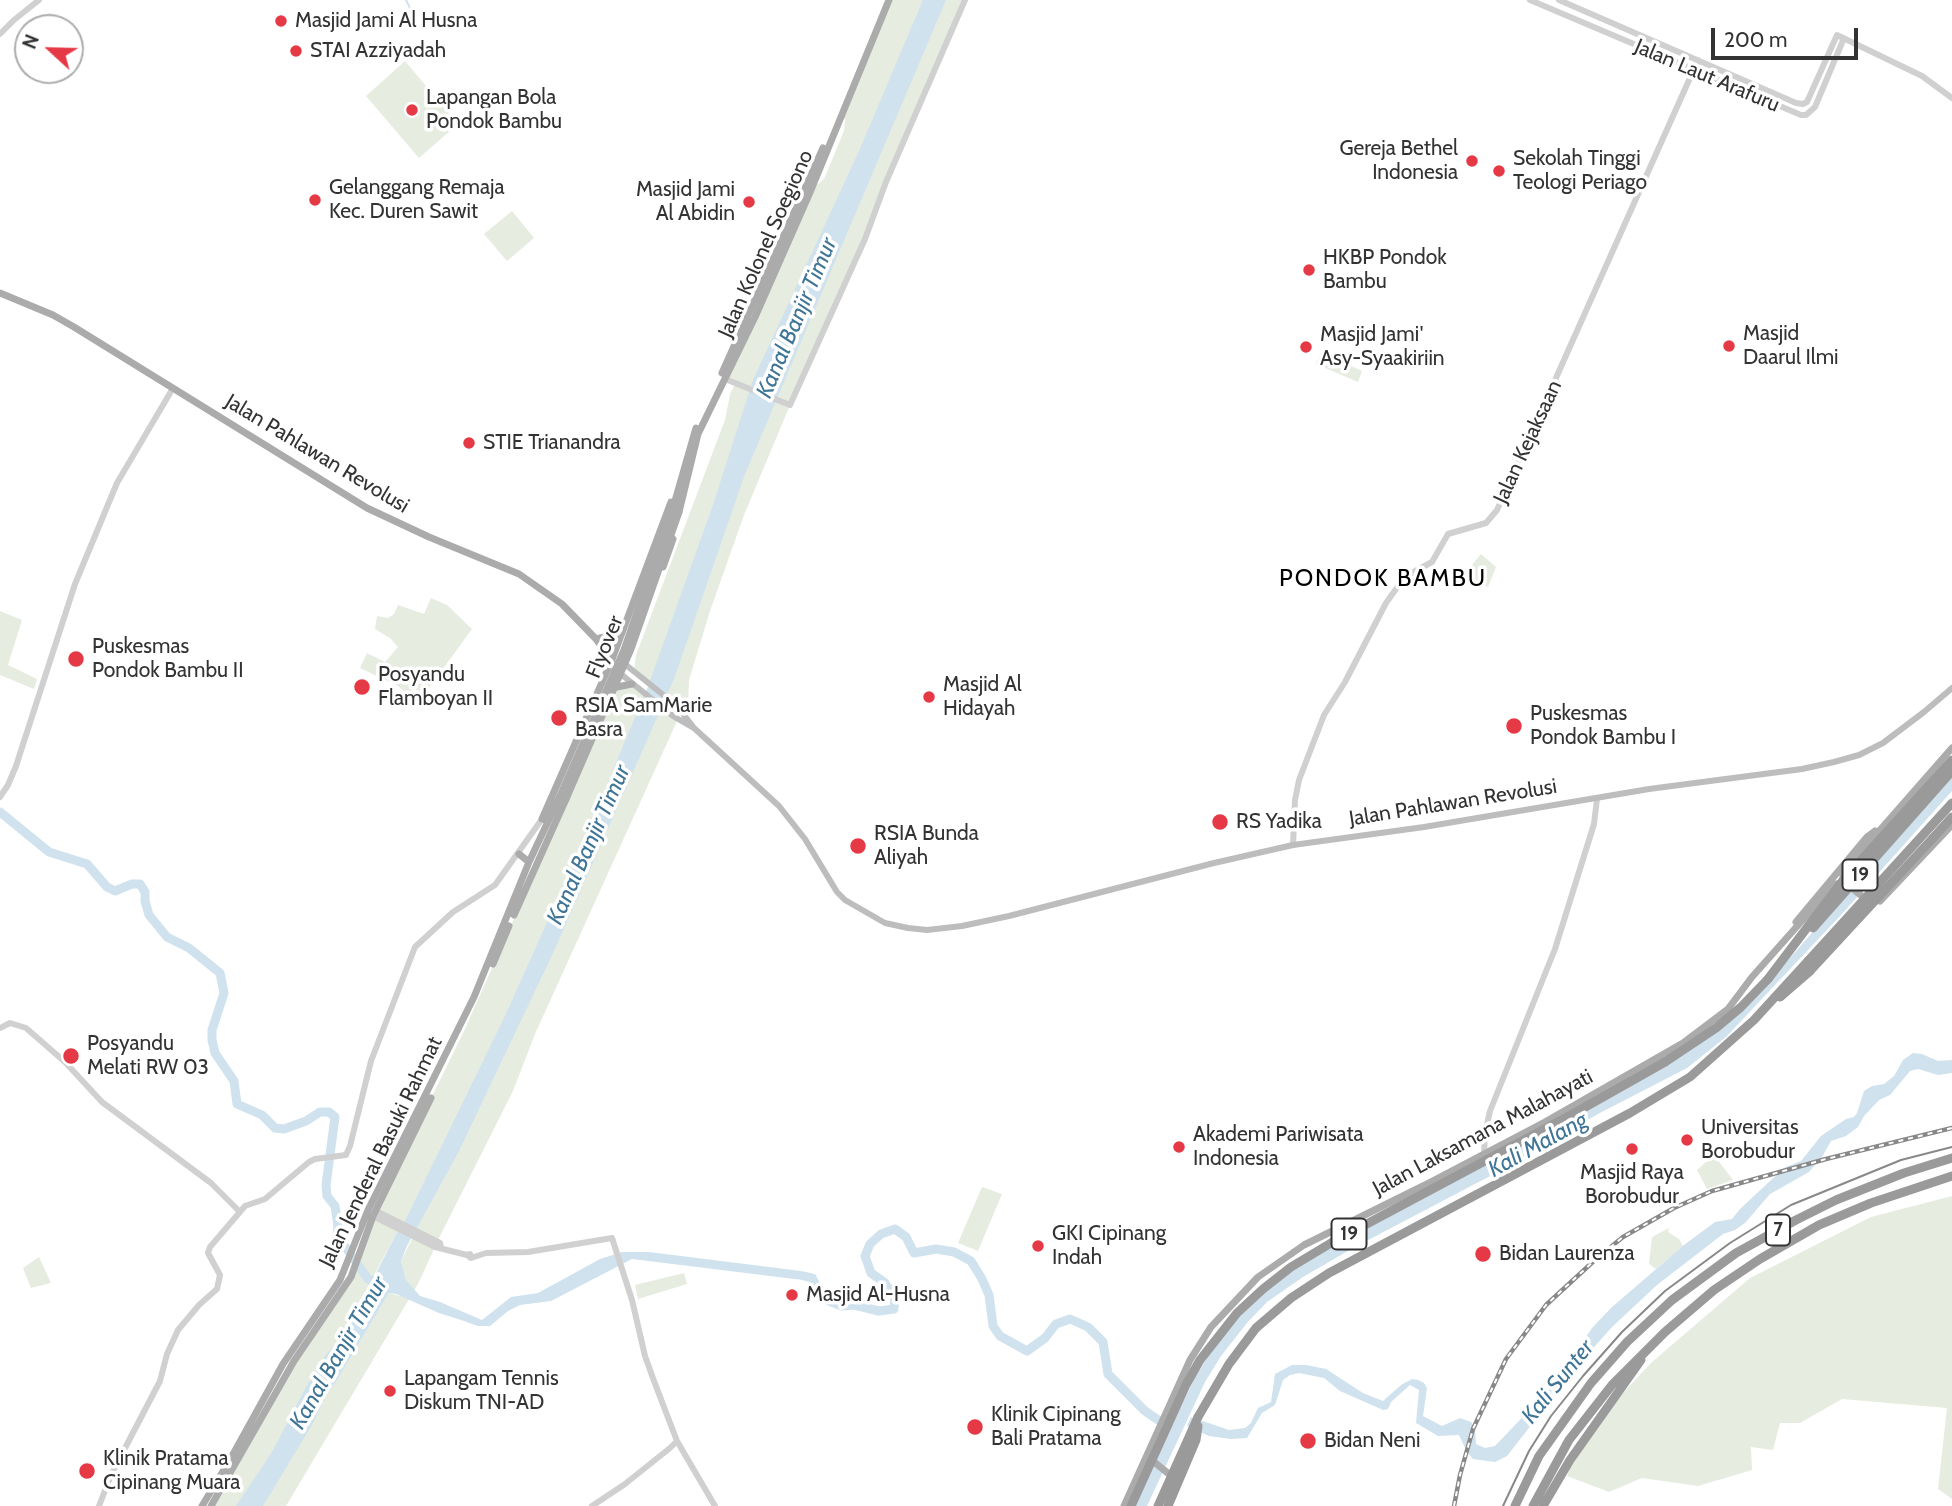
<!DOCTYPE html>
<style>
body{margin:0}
#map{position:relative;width:1952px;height:1506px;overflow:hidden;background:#fff;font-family:Cabin,sans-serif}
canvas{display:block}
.north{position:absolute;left:14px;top:14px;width:70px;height:70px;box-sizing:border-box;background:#fff;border:2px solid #adadad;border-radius:50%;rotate:292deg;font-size:19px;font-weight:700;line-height:28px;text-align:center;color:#333}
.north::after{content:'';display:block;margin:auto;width:24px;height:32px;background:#e63946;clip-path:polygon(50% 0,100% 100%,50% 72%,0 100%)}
.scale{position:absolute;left:1711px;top:28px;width:147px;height:32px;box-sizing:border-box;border:4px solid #333;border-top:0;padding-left:9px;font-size:21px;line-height:24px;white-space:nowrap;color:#333;-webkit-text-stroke:5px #fff;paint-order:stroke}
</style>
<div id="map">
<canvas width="1952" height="1506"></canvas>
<div class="north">N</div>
<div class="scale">200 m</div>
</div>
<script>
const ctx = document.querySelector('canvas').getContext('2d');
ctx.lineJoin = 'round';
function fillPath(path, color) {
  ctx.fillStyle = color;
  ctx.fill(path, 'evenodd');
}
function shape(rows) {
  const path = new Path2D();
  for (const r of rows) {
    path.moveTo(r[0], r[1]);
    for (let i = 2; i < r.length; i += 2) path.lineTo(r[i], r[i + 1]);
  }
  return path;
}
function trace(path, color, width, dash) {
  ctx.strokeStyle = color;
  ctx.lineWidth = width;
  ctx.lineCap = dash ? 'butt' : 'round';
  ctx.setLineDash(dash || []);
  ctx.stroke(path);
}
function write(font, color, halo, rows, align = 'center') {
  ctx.font = font + ' Cabin,sans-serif';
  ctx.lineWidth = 7;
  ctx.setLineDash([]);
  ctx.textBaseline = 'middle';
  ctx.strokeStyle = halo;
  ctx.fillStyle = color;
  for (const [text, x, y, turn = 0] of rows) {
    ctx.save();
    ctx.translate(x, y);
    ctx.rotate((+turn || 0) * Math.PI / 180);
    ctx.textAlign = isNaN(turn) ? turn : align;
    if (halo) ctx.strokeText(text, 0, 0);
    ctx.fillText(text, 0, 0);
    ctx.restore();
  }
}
const green = shape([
 [889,0,965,0,865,239,790,405,744,515,710,611,689,680,688,706,683,713,634,671,636,655,725,420,730,394,735,384,725,379,811,190,824,179,844,131,845,120,841,114],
 [405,61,458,124,419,158,366,96],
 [512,211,534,238,507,261,484,234],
 [1321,352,1362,371,1358,382,1316,364],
 [1481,554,1496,567,1488,587,1477,581,1467,571],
 [431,598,447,605,472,629,429,688,422,693,415,689,406,693,398,686,360,668,367,653,385,662,398,647,390,638,375,629,377,616,388,618,394,614,398,605,424,614],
 [0,611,22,620,8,665,37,679,34,689,0,675],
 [628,684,678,719,535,1034,513,1091,437,1242,376,1211,464,1031,617,687],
 [1714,1155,1733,1180,1707,1189,1697,1170],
 [982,1187,1002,1194,978,1251,958,1243],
 [1952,1196,1952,1499,1938,1489,1947,1408,1842,1399,1800,1423,1780,1423,1773,1450,1751,1447,1752,1470,1698,1486,1642,1478,1609,1492,1567,1476,1579,1440,1652,1362,1750,1278,1871,1217],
 [373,1216,398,1230,343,1334,326,1356,307,1386,324,1397,336,1382,389,1293,400,1296,406,1280,401,1261,413,1237,435,1247,418,1284,286,1506,211,1506,294,1361,351,1277],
 [1669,1228,1668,1232,1679,1239,1683,1246,1656,1269,1649,1264,1652,1237],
 [39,1257,51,1283,31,1288,23,1268],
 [684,1273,687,1284,638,1299,635,1285]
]);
const water = shape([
 [923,0,946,0,745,474,674,679,554,951,459,1151,407,1246,401,1261,406,1280,420,1296,440,1302,482,1320,511,1297,538,1293,600,1259,622,1252,649,1252,801,1271,817,1275,811,1281,632,1259,551,1301,520,1305,508,1311,490,1326,478,1326,461,1320,439,1313,396,1294,389,1293,336,1382,325,1397,313,1423,263,1506,236,1506,272,1452,306,1387,326,1355,343,1334,366,1293,396,1234,405,1221,505,1016,576,858,647,689,713,505,753,380,859,151],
 [1952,774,1952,791,1841,915,1726,1037,1687,1068,1598,1114,1513,1164,1353,1248,1303,1277,1267,1302,1247,1323,1221,1356,1205,1382,1147,1506,1133,1506,1194,1380,1214,1346,1251,1303,1296,1266,1665,1064,1774,976],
 [1913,1053,1922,1054,1938,1061,1952,1060,1952,1073,1938,1075,1918,1069,1910,1071,1890,1095,1879,1100,1864,1116,1858,1127,1846,1136,1831,1141,1822,1157,1809,1172,1770,1194,1745,1223,1735,1230,1723,1234,1657,1285,1612,1327,1579,1364,1507,1456,1495,1462,1473,1459,1467,1452,1459,1435,1438,1436,1416,1423,1419,1390,1410,1385,1391,1402,1388,1409,1383,1410,1340,1391,1324,1378,1299,1373,1290,1375,1283,1380,1275,1405,1262,1413,1247,1438,1231,1439,1209,1436,1187,1426,1191,1417,1229,1430,1245,1428,1251,1423,1258,1408,1271,1402,1275,1374,1292,1365,1306,1365,1326,1369,1363,1393,1383,1401,1401,1385,1412,1379,1418,1380,1424,1383,1427,1388,1423,1416,1442,1426,1460,1418,1471,1422,1475,1428,1476,1444,1485,1448,1495,1446,1556,1382,1592,1328,1611,1308,1684,1245,1715,1222,1732,1219,1740,1209,1784,1168,1801,1161,1821,1136,1846,1119,1854,1117,1857,1113,1864,1091,1872,1086,1884,1084,1894,1076,1903,1060]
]);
const stream = shape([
 [406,0,411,10]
]);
const river = shape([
 [0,812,49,852,87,864,107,887,115,891,132,884,140,884,145,892,145,901,149,915,167,937,189,948,220,973,224,993,212,1030,212,1040,215,1053,234,1081,237,1104,262,1115,275,1128,284,1129,306,1121,320,1112,329,1112,335,1117,326,1185,327,1196,335,1206,338,1226,337,1235,368,1279,382,1284],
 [804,1276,812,1278,824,1299,842,1306,854,1305,879,1311,894,1309,895,1297,884,1282,871,1273,865,1256,870,1244,881,1234,895,1229,906,1237,914,1253,936,1249,954,1252,971,1261,982,1279,989,1295,993,1326,1000,1336,1027,1351,1045,1338,1056,1324,1070,1319,1088,1327,1103,1342,1108,1374,1145,1411,1167,1426]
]);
const tertiary = shape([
 [1530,0,1801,115,1806,115,1815,107,1844,38],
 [1559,0,1796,103,1803,104,1807,102,1837,35,1922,76,1952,98],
 [0,34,14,20,39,0],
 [725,379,790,405,865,239,886,182,965,0],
 [0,797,8,785,16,766,75,584,117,483,173,388],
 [1293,845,1295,800,1299,780,1324,715,1345,682,1386,603,1401,582,1408,575,1432,562,1448,534,1486,523,1497,510,1698,60],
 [0,1028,10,1023,26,1028,65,1062,102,1102,211,1183,239,1211],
 [1484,1155,1485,1133,1490,1111,1555,949,1594,824,1597,799],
 [376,1211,440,1243,441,1247],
 [373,1216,435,1247,467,1255,470,1254],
 [467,1255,471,1258,486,1253,528,1252,612,1238,632,1300,645,1356,654,1381,677,1441,715,1506],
 [99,1506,111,1475,160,1381,167,1354,178,1330,199,1305,217,1289,220,1275,208,1253,210,1247,245,1206,265,1199,309,1162,315,1159,346,1155,350,1146,371,1061,415,947,453,912,495,885,542,819],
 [592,1506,625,1484,670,1448,677,1441]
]);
const secondary = shape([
 [626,665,677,706,694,728,779,806,805,839,837,892,845,900,885,923,908,928,927,930,962,926,1009,916,1214,863,1293,845,1424,827,1649,789,1802,769,1834,762,1859,755,1883,743,1924,712,1952,688],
 [622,675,673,716,692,727]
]);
const primary = shape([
 [0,293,53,315,74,327,367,508,429,537,519,574,562,604,596,639,619,671],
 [722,373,823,148],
 [673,508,696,428],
 [679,512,698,434,755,317,811,190,889,0],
 [663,567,673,539],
 [597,640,596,639,610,635,622,624],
 [617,687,632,684],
 [548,821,542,819,611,662,671,502],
 [519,854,529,862],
 [1846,881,1843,876,1845,870,1952,748],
 [1847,884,1868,901],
 [1880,901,1952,825],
 [514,915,566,799],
 [1796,922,1867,837,1875,831],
 [493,964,509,926],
 [1149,1458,1174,1478],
 [202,1506,231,1458,283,1364,340,1280,368,1210,474,997,529,862,560,796],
 [211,1506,294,1361,351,1277,373,1216,431,1098],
 [1124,1506,1190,1360,1211,1327,1258,1277,1304,1245,1425,1185,1545,1122,1683,1043,1728,1009,1752,977,1832,887,1836,884,1846,883]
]);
const motorway = shape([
 [1933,838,1952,817],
 [1780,997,1810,971],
 [1665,1062,1716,1028,1741,1007,1768,979],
 [1198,1417,1229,1364,1256,1328,1291,1298,1329,1273,1630,1113,1690,1077,1754,1020,1808,961],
 [1515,1506,1539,1456,1591,1383,1627,1342,1672,1300,1736,1253,1796,1220,1836,1200,1904,1173,1952,1158],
 [1533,1506,1569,1440,1612,1385,1665,1332,1714,1290,1760,1259,1819,1225,1871,1203,1952,1176],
 [1543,1506,1570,1460,1641,1360]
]);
const tram = shape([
 [1503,1506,1529,1451,1551,1416,1583,1376,1622,1332,1665,1291,1730,1243,1791,1205,1901,1160,1952,1147]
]);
const rail = shape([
 [1454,1506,1460,1475,1473,1429,1506,1359,1546,1305,1596,1259,1623,1237,1674,1208,1712,1191,1826,1159,1952,1128]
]);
const primaryBridge = shape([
 [560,796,624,650,673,508],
 [566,799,631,649,679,512]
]);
const motorwayBridge = shape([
 [1813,928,1952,771],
 [1808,961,1952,803],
 [1810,971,1933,838],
 [1768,979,1844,879,1952,760],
 [1131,1506,1186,1385,1200,1360,1237,1313,1263,1289,1291,1267,1331,1243,1571,1115,1665,1062],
 [1158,1506,1198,1417],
 [1168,1506,1196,1440,1198,1426]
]);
const markers = [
 [281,21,7,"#e63946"],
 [296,51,7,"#e63946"],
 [412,110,7,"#e63946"],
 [1472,161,7,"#e63946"],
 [1499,171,7,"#e63946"],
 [315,200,7,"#e63946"],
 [749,202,7,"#e63946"],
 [1309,270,7,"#e63946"],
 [1729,346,7,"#e63946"],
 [1306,347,7,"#e63946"],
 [469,443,7,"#e63946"],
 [76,659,9,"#e63946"],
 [362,687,9,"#e63946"],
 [929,697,7,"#e63946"],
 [559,718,9,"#e63946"],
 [1514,726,9,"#e63946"],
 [1220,822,9,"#e63946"],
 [858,846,9,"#e63946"],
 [71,1056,9,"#e63946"],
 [1687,1140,7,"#e63946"],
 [1179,1147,7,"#e63946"],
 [1632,1149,7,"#e63946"],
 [1038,1246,7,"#e63946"],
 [1483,1254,9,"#e63946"],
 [792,1295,7,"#e63946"],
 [390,1391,7,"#e63946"],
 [975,1427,9,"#e63946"],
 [1308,1441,9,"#e63946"],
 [87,1471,9,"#e63946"]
];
const shields = [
 [1860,875,35],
 [1778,1230,24],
 [1349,1234,35]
];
const shieldNames = [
 ["19",1860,875],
 ["7",1778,1230],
 ["19",1349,1234]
];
const poiNames = [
 ["Masjid Jami Al Husna",295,21],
 ["STAI Azziyadah",310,51],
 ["Lapangan Bola",426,98],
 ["Pondok Bambu",426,122],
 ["Gereja Bethel",1458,149,"right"],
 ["Indonesia",1458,173,"right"],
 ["Sekolah Tinggi",1513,159],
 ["Teologi Periago",1513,183],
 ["Gelanggang Remaja",329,188],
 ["Kec. Duren Sawit",329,212],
 ["Masjid Jami",735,190,"right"],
 ["Al Abidin",735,214,"right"],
 ["HKBP Pondok",1323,258],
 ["Bambu",1323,282],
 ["Masjid",1743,334],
 ["Daarul Ilmi",1743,358],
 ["Masjid Jami'",1320,335],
 ["Asy-Syaakiriin",1320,359],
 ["STIE Trianandra",483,443],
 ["Puskesmas",92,647],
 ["Pondok Bambu II",92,671],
 ["Posyandu",378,675],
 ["Flamboyan II",378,699],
 ["Masjid Al",943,685],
 ["Hidayah",943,709],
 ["RSIA SamMarie",575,706],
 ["Basra",575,730],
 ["Puskesmas",1530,714],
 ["Pondok Bambu I",1530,738],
 ["RS Yadika",1236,822],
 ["RSIA Bunda",874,834],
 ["Aliyah",874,858],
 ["Posyandu",87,1044],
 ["Melati RW 03",87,1068],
 ["Universitas",1701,1128],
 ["Borobudur",1701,1152],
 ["Akademi Pariwisata",1193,1135],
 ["Indonesia",1193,1159],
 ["Masjid Raya",1632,1173,"center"],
 ["Borobudur",1632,1197,"center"],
 ["GKI Cipinang",1052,1234],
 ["Indah",1052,1258],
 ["Bidan Laurenza",1499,1254],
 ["Masjid Al-Husna",806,1295],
 ["Lapangam Tennis",404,1379],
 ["Diskum TNI-AD",404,1403],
 ["Klinik Cipinang",991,1415],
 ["Bali Pratama",991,1439],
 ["Bidan Neni",1324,1441],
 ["Klinik Pratama",103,1459],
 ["Cipinang Muara",103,1483]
];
const streetNames = [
 ["Jalan Laut Arafuru",1707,76,23],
 ["Jalan Kolonel Soegiono",766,244,-66],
 ["Jalan Kejaksaan",1528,442,-65],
 ["Jalan Pahlawan Revolusi",317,454,31],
 ["Flyover",605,647,-68],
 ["Jalan Pahlawan Revolusi",1453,803,-9],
 ["Jalan Laksamana Malahayati",1483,1133,-28],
 ["Jalan Jenderal Basuki Rahmat",381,1152,-64]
];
const waterNames = [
 ["Kanal Banjir Timur",797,318,-67],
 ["Kanal Banjir Timur",589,845,-66],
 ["Kali Malang",1538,1145,-29],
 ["Kanal Banjir Timur",339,1353,-60],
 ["Kali Sunter",1558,1382,-51]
];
const quarterNames = [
 ["PONDOK BAMBU",1383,579]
];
fillPath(green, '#e6ecdf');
fillPath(water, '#cfe2ee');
trace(stream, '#cfe2ee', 2);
trace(river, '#cfe2ee', 9);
trace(tertiary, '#d0d0d0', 6);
trace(secondary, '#bdbdbd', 6);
trace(primary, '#ababab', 7);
trace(motorway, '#9a9a9a', 9);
trace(tram, '#888', 2);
trace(rail, '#888', 4.5);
trace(rail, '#fff', 2, [5]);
trace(primaryBridge, '#ababab', 7);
trace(motorwayBridge, '#9a9a9a', 9);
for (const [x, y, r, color] of markers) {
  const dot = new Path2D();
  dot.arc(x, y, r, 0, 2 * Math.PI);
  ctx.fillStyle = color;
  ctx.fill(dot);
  trace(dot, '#fff', 2.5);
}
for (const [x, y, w] of shields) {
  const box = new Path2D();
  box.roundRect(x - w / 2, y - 15.5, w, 31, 5);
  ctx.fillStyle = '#fff';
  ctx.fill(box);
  trace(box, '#333', 2);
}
write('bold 19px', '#333', null, shieldNames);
write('21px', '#333', '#fff', poiNames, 'left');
write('21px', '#333', '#fff', streetNames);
write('italic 23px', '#3f7597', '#fff', waterNames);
ctx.letterSpacing = '2px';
write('24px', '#000', '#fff', quarterNames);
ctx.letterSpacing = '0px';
</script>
